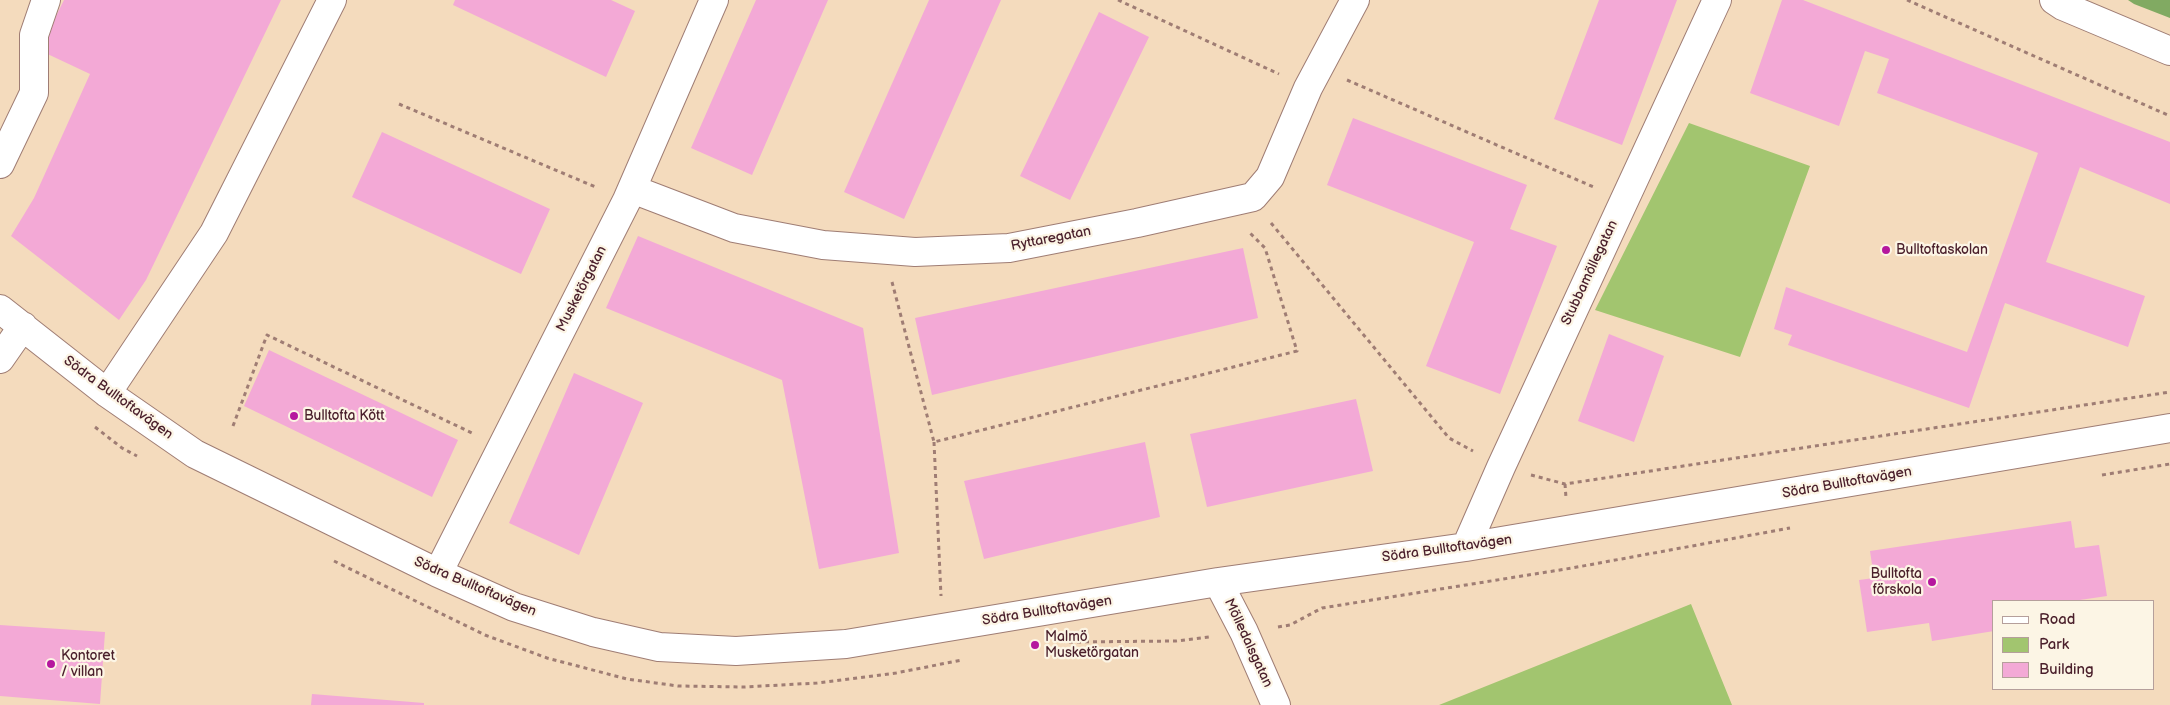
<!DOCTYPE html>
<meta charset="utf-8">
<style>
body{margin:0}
#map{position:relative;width:2170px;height:705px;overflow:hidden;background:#f4dbbd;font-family:"Balsamiq Sans",sans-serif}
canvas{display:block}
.legend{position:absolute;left:1992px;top:600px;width:162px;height:90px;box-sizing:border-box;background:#fcf5e5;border:1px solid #b59f9b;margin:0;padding:6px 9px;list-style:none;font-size:15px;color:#4a1f2b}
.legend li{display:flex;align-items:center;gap:10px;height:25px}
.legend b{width:25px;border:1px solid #b59f9b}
</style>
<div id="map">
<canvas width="2170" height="705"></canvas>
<ul class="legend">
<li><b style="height:6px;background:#fff"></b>Road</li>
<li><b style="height:14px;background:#a2c56f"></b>Park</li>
<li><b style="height:14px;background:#f3a9d6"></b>Building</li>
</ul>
</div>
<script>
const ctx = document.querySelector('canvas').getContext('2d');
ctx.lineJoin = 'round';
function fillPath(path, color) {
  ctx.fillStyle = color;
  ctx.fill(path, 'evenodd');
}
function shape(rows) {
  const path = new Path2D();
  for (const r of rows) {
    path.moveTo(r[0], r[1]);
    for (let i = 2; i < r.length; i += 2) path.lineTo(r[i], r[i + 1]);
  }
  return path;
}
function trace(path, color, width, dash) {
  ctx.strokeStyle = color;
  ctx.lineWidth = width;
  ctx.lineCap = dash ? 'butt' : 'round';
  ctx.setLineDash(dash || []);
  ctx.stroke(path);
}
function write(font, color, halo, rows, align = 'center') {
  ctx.font = font + ' "Balsamiq Sans",sans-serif';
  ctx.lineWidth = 4.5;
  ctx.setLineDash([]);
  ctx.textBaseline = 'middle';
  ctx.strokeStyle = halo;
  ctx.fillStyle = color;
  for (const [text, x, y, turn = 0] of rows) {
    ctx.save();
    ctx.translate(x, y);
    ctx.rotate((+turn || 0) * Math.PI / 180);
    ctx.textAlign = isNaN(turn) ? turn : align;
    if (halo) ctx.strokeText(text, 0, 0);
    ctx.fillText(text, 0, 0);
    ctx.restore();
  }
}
const green = shape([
 [1689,123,1810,166,1740,357,1595,310],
 [1691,604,1732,705,1439,705]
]);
const forest = shape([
 [2128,0,2170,0,2170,18,2134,4]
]);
const building = shape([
 [64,0,281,0,146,280,119,320,11,236,34,198,90,74,39,50],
 [455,0,611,0,635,11,606,77,453,5],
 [756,0,828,0,752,175,691,148],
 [929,0,1001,0,904,219,844,192],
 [1599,0,1677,0,1622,145,1554,119],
 [1782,0,1803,0,2170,142,2170,204,2080,167,2046,262,2145,296,2128,347,2005,303,1969,408,1788,345,1792,335,1774,329,1786,287,1967,352,2038,153,1877,93,1889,59,1865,51,1839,126,1750,93],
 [1099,12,1149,37,1070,200,1020,176],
 [1353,118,1527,185,1510,229,1557,246,1500,394,1426,366,1474,242,1327,185],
 [382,132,550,209,521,274,352,197],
 [638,236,863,328,899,553,819,569,782,380,606,308],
 [1243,248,1258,318,932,395,915,318],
 [1609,334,1664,356,1634,442,1578,421],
 [269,350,458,440,432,497,244,406],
 [574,373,643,403,579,555,509,523],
 [1356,399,1373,471,1207,507,1190,434],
 [1145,442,1160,517,984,559,964,481],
 [2071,521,2075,548,2099,545,2107,596,2073,601,1994,601,1994,631,1932,641,1929,623,1867,632,1859,580,1874,578,1870,551],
 [0,625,105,632,100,704,0,696],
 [312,694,424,703,424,705,311,705]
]);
const path = shape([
 [1118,0,1279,74],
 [1907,0,2170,116],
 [1347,80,1596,188],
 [399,104,598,188],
 [1271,223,1449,438,1473,451],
 [892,282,934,442,1297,351,1265,248,1248,231],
 [233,426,267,335,474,434],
 [95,427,122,448,137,456],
 [934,442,941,596],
 [1531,475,1565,484,2170,392],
 [2102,475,2170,464],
 [1565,484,1566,498],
 [334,561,485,635,547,658,627,679,678,686,744,687,817,683,896,673,962,660],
 [1278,627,1290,625,1322,608,1572,568,1790,528],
 [1069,642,1176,641,1209,637]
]);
const minor = shape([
 [2054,0,2063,6,2170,51],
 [0,164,34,93,34,35,46,0],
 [632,189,734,228,823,245,915,252,1009,248,1137,223,1253,197,1270,177,1308,88,1355,0],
 [0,309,107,393,195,454,438,573,514,607,593,632,659,647,736,651,846,644,1218,582,1466,547,2170,428],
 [0,359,23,326],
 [107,393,214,233,332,0],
 [1466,547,1501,467,1717,0],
 [438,573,627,200,714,0],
 [1218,582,1244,632,1276,705]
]);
const markers = [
 [1886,250,5,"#b5179e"],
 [294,416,5,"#b5179e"],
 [1932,582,5,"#b5179e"],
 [1035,645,5,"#b5179e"],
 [51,664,5,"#b5179e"]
];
const streetNames = [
 ["Ryttaregatan",1051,239,-11],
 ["Stubbamöllegatan",1590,273,-65],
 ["Musketörgatan",582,289,-63],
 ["Södra Bulltoftavägen",118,398,36],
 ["Södra Bulltoftavägen",1847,483,-10],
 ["Södra Bulltoftavägen",1447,549,-8],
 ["Södra Bulltoftavägen",475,587,23],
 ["Södra Bulltoftavägen",1047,611,-9],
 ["Mölledalsgatan",1248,643,65]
];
const poiNames = [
 ["Bulltoftaskolan",1896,250],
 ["Bulltofta Kött",304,416],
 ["Bulltofta",1922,574,"right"],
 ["förskola",1922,590,"right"],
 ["Malmö",1045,637],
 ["Musketörgatan",1045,653],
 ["Kontoret",61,656],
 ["/ villan",61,672]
];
fillPath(green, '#a2c56f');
fillPath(forest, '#81aa62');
fillPath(building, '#f3a9d6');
trace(minor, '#9f7d74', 30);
trace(path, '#9f7d74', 3, [4, 4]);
trace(minor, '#fff', 28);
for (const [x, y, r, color] of markers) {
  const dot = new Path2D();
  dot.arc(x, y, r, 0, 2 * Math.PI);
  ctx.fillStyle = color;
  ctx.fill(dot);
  trace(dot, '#fcf5e5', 2);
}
write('14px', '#4a1f2b', '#fcf5e5', streetNames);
write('14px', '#4a1f2b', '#fcf5e5', poiNames, 'left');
</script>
